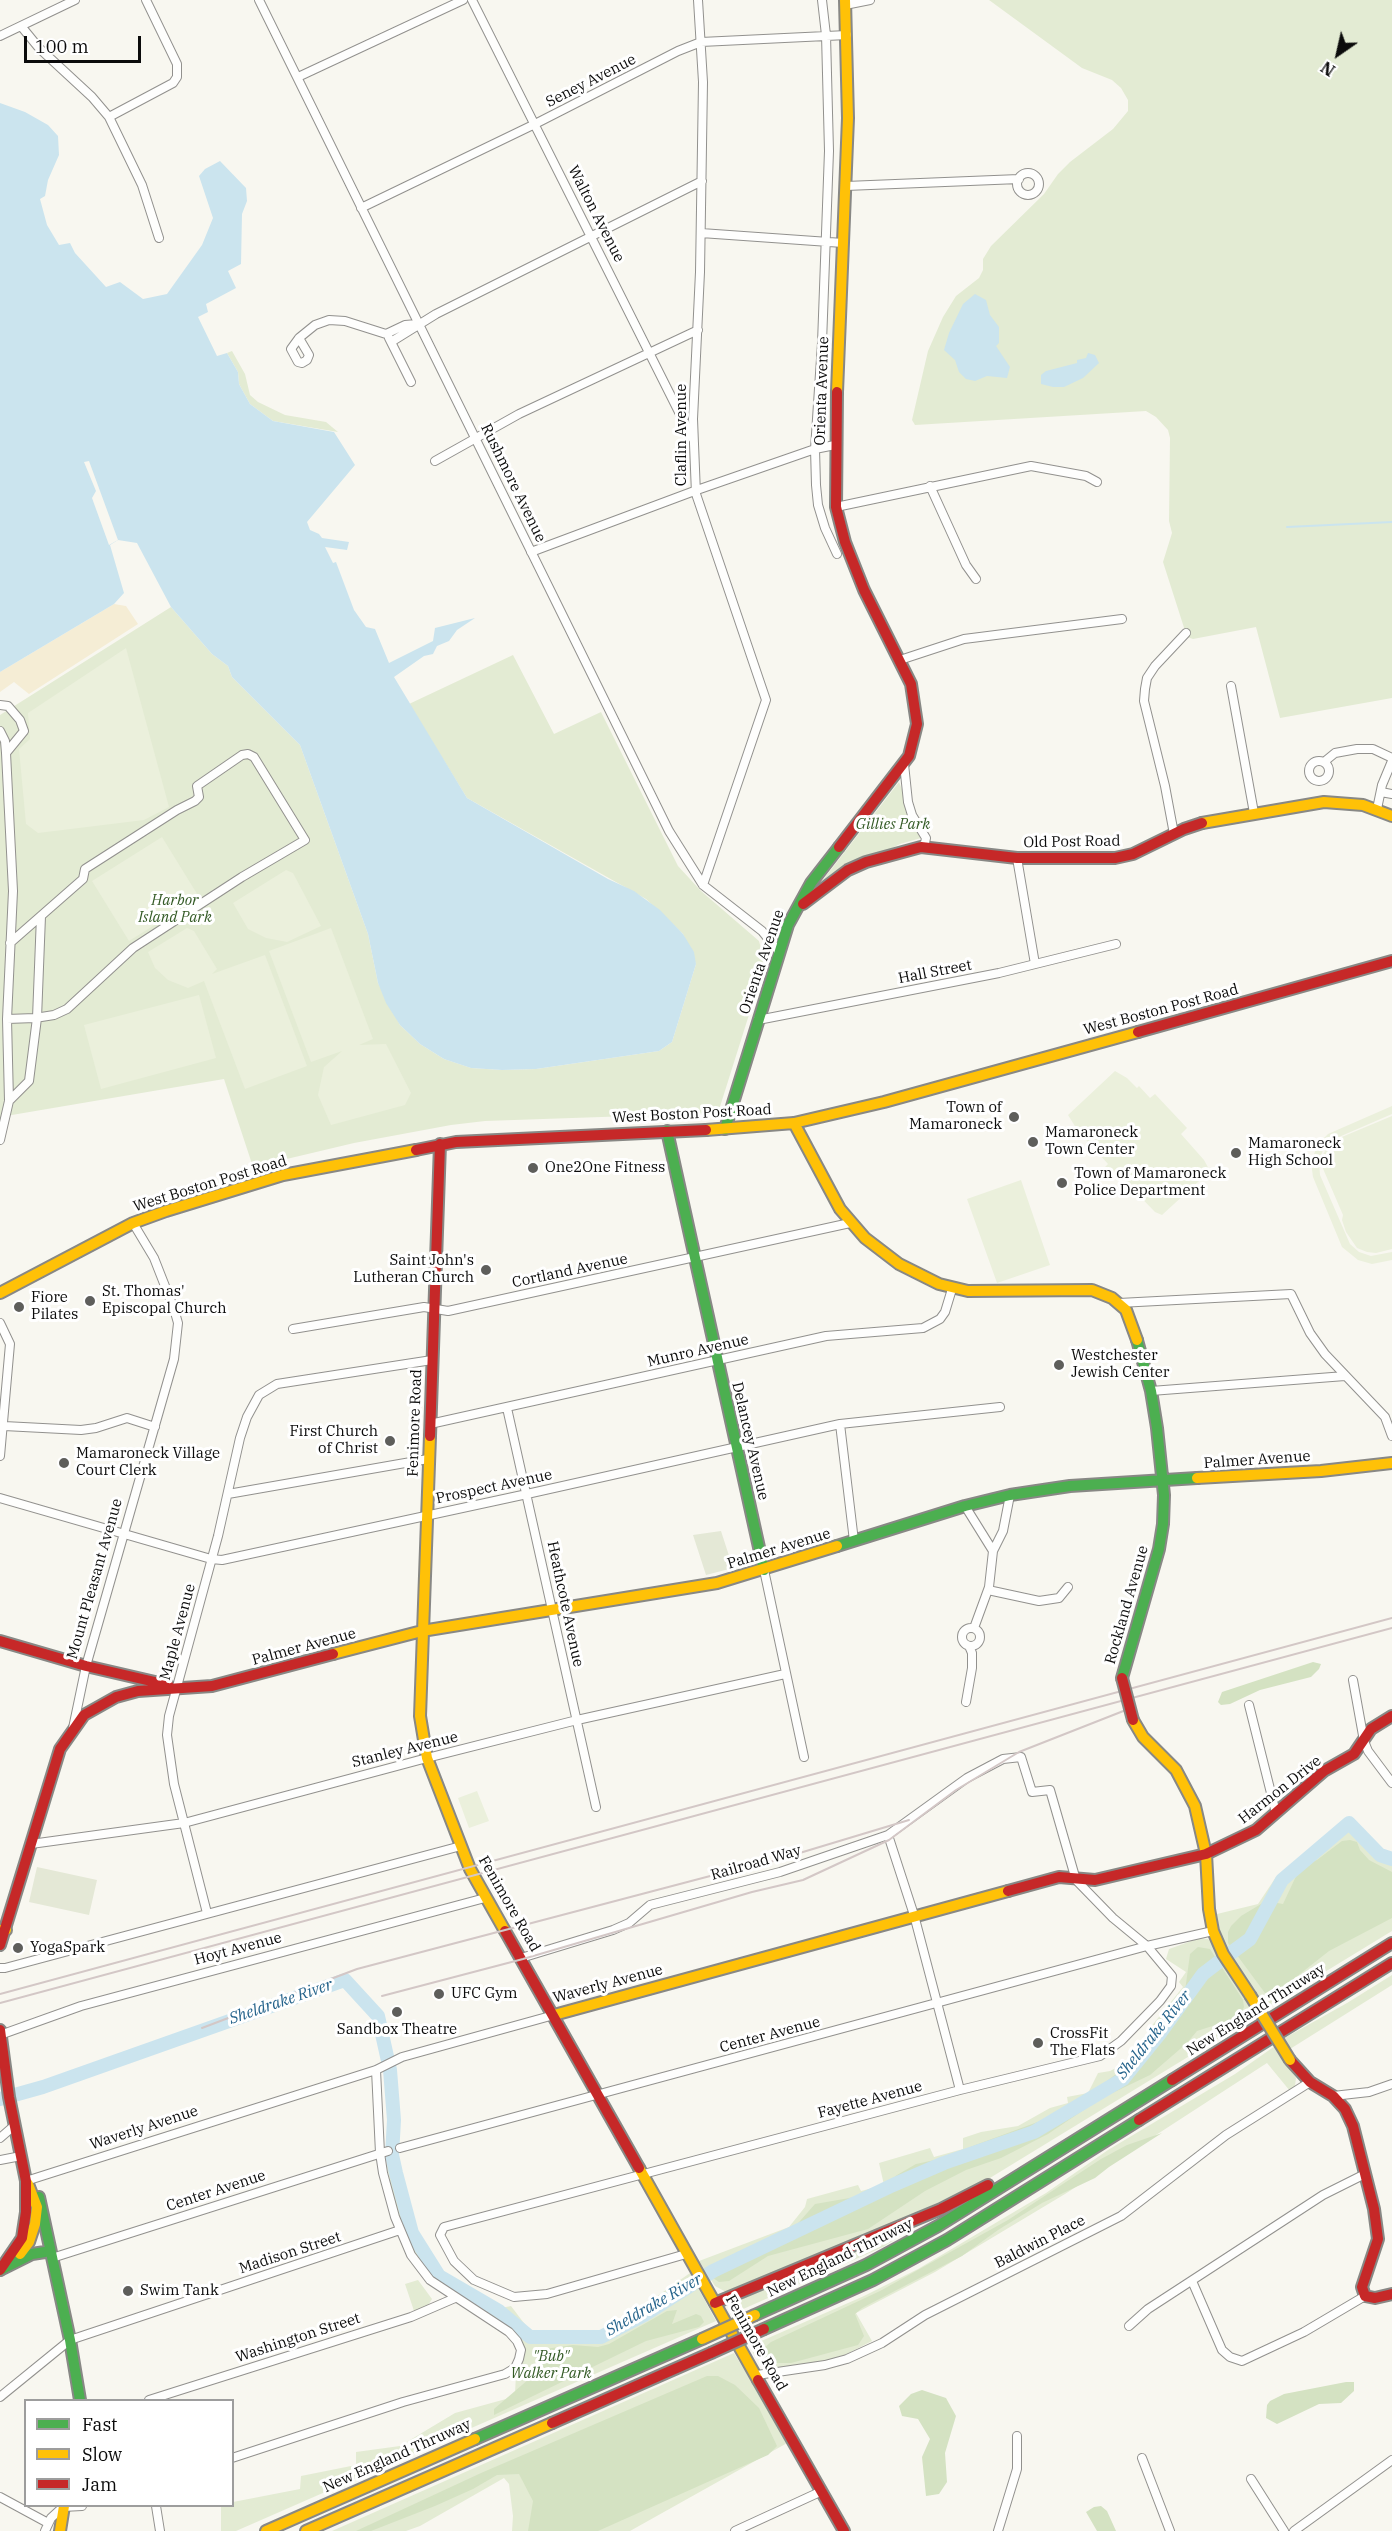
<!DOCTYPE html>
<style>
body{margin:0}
#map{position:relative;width:1392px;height:2531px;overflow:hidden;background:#f8f7f0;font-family:"IBM Plex Serif",serif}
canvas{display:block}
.legend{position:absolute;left:24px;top:2399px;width:210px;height:108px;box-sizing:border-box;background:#fff;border:2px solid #9d9d9d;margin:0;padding:8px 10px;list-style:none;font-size:18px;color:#0b0b0b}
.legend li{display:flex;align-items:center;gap:12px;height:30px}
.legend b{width:30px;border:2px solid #9d9d9d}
.north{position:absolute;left:1308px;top:24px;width:60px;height:60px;-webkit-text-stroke:4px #fff;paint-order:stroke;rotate:214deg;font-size:16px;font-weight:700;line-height:24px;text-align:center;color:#0b0b0b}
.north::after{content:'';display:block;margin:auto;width:21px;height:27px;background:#0b0b0b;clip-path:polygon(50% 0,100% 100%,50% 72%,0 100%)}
.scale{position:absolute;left:24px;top:36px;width:117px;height:27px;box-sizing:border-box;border:3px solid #0b0b0b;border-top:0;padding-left:8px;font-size:18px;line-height:21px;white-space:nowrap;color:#0b0b0b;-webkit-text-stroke:4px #fff;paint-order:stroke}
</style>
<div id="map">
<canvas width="1392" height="2531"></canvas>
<ul class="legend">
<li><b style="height:8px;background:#4caf50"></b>Fast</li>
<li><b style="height:8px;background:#ffc107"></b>Slow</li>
<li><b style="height:8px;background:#c62828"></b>Jam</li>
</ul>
<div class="north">N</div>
<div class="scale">100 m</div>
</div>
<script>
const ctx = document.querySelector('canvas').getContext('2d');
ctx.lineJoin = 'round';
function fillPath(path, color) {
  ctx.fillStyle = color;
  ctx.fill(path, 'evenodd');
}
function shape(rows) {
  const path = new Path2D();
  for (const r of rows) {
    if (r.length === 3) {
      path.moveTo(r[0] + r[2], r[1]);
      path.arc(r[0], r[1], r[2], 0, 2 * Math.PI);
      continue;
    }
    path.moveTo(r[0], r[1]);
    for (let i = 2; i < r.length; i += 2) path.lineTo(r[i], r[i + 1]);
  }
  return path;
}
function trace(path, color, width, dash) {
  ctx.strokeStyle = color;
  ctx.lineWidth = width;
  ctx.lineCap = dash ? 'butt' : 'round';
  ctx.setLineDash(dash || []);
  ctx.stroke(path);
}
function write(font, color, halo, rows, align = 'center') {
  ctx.font = font + ' "IBM Plex Serif",serif';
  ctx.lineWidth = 6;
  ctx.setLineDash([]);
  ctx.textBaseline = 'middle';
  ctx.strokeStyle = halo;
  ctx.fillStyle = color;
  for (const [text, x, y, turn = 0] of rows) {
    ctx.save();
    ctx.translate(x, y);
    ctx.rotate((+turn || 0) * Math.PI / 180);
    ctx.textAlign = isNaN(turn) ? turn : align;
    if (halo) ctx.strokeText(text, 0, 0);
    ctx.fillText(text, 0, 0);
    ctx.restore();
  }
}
const green = shape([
 [989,0,1392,0,1392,698,1280,718,1256,627,1193,639,1187,637,1163,562,1172,533,1169,521,1170,438,1168,430,1156,417,1146,411,915,425,912,420,928,351,943,317,956,296,979,278,983,270,983,259,991,246,1044,194,1058,174,1070,162,1113,129,1128,111,1128,100,1121,88,1112,80,1082,68],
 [232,351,245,374,250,395,258,402,285,415,326,422,338,432,273,421,250,404,239,384,238,372,227,353],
 [171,607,212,654,228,666,232,677,300,745,368,934,378,983,400,1025,420,1044,444,1059,471,1068,502,1070,536,1069,659,1051,672,1042,696,964,683,934,646,899,467,798,409,704,513,655,554,734,601,712,678,866,701,891,759,941,765,964,718,1113,485,1121,451,1125,354,1143,253,1167,224,1079,0,1117,0,715],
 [899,782,921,838,900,844,819,885],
 [1350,1817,1388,1854,1392,1854,1392,1931,1264,2009,1217,1931,1217,1914,1258,1904,1276,1877],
 [1200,1938,1208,1939,1211,1942,1255,2016,985,2181,896,2222,726,2292,715,2286,699,2261,789,2227,805,2207,807,2199,858,2185,861,2191,884,2185,879,2163,930,2148,934,2157,963,2149,963,2138,981,2132,1018,2126,1050,2108,1068,2103,1067,2097,1088,2093,1098,2073,1110,2071,1128,2062,1143,2046,1150,2028,1183,1987,1179,1982,1186,1972,1166,1959,1169,1949],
 [1392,1975,1392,1985,1290,2049,1283,2039,1347,2003],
 [1275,2046,1296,2078,1295,2086,1290,2091,1267,2063,1065,2194,935,2272,856,2313,872,2341,835,2360,812,2364,774,2368,755,2357,750,2346,864,2296,918,2269,1046,2193,1108,2150,1235,2074],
 [399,2151,396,2161,414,2230,443,2272,501,2308,511,2306,533,2335,603,2332,631,2318,633,2313,690,2273,716,2321,236,2531,221,2531,221,2506,232,2506,233,2502,300,2489,301,2476,356,2465,356,2452,400,2446,455,2413,506,2399,515,2393,516,2375,521,2374,524,2348,515,2335,505,2325,433,2281,420,2266,408,2243,397,2212,387,2167,392,2156],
 [907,2228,908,2231,883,2247,732,2314,729,2309,730,2304],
 [418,2280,432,2299,427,2307,414,2311,405,2284],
 [734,2353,789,2442,630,2531,512,2531,513,2516,509,2484,504,2478,420,2526,406,2531,332,2531]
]);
const forest = shape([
 [1313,1662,1321,1664,1319,1669,1311,1677,1260,1690,1230,1704,1221,1705,1218,1702,1222,1692],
 [1350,1840,1357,1842,1360,1850,1369,1860,1392,1872,1392,1918,1329,1951,1272,1996,1265,1993,1228,1943,1228,1932,1231,1926,1241,1916,1266,1901,1283,1904,1298,1872,1305,1864,1317,1860,1342,1841],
 [1198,1947,1210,1949,1243,2000,1244,2007,1241,2013,1231,2020,1197,2031,1187,2043,1150,2075,1100,2099,1048,2134,1001,2158,966,2170,925,2191,868,2229,768,2256,729,2281,719,2282,713,2278,716,2263,793,2229,815,2204,861,2196,881,2189,897,2175,916,2164,963,2154,970,2147,1051,2117,1091,2093,1136,2059,1146,2047,1185,1991,1190,1954],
 [1162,2133,1109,2167,1095,2178,1042,2203,998,2230,962,2256,862,2308,855,2314,864,2336,858,2345,791,2363,775,2363,762,2355,763,2349,771,2342,880,2291,1008,2220,1101,2159,1127,2145],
 [677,2310,672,2324,696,2314,701,2316,704,2322,699,2327,646,2341,494,2415,494,2409,536,2373,541,2354,545,2349,573,2345,598,2347,609,2344,667,2311],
 [707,2376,718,2376,735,2385,759,2408,777,2446,768,2455,598,2531,528,2531,533,2501,519,2474,497,2475,473,2489,435,2506,371,2531,356,2531,481,2473],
 [1346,2382,1354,2382,1354,2391,1341,2403,1319,2404,1277,2424,1266,2418,1267,2405,1270,2401,1284,2394],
 [922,2390,946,2398,956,2416,945,2453,947,2482,939,2494,926,2496,922,2457,930,2439,918,2419,902,2416,899,2406,911,2394],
 [1101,2506,1107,2511,1116,2531,1097,2531,1086,2512,1094,2507]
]);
const sand = shape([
 [114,604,126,606,138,624,29,694,14,682,0,692,0,672]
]);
const cemetery = shape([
 [721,1531,733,1568,706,1575,693,1535],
 [37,1867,97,1880,89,1915,29,1902]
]);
const pitch = shape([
 [126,648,169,807,144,820,38,833,26,824,19,749,30,739,28,713],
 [162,837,199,897,129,941,92,881],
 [286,870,293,873,321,926,287,942,266,938,248,929,233,903],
 [187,928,194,931,217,969,212,974,265,955,307,1066,245,1089,204,981,188,988,168,980,155,968,148,952],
 [331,928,373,1039,359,1045,386,1044,411,1093,405,1105,331,1125,318,1095,324,1067,342,1051,311,1062,269,951],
 [199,995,216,1058,101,1089,84,1025],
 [1115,1071,1127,1078,1137,1088,1139,1086,1150,1098,1155,1094,1187,1128,1181,1134,1204,1160,1210,1171,1162,1215,1155,1212,1118,1174,1110,1181,1101,1171,1108,1164,1078,1131,1068,1115],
 [1392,1106,1392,1114,1332,1140,1323,1150,1319,1162,1320,1175,1350,1244,1359,1252,1371,1256,1392,1252,1392,1260,1372,1264,1358,1260,1342,1247,1313,1177,1311,1162,1318,1144,1328,1134],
 [1392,1116,1392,1249,1376,1253,1367,1252,1357,1248,1346,1232,1342,1220,1343,1215,1321,1164,1322,1157,1327,1147,1337,1139],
 [1021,1180,1050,1265,997,1283,967,1199],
 [477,1791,489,1821,469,1828,458,1798]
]);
const water = shape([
 [0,103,25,112,48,125,58,136,59,155,48,180,45,196,40,199,47,225,59,245,70,243,75,253,106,287,120,282,143,299,167,294,202,245,213,218,199,176,205,169,220,161,246,188,247,201,242,214,241,264,228,271,236,288,206,304,208,312,198,317,217,356,227,353,238,372,239,384,250,404,273,421,334,432,355,465,307,522,310,530,319,534,322,538,349,542,347,550,325,547,333,563,336,562,354,610,366,627,375,629,389,663,433,641,435,628,475,618,457,630,449,641,437,646,433,654,424,656,394,677,467,798,608,879,634,891,660,910,683,934,694,952,696,964,672,1042,659,1051,536,1069,502,1070,471,1068,444,1059,420,1044,400,1025,386,1003,378,983,368,934,300,745,232,677,228,666,212,654,171,607,137,543,118,540,110,545,124,593,114,604,0,672],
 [975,294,986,300,990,315,999,327,999,343,996,346,1010,367,1007,378,987,376,975,381,966,379,959,372,955,360,944,350,949,333,963,304],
 [1088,353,1095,355,1099,363,1083,378,1064,387,1053,387,1041,384,1041,375,1046,371,1077,363,1077,360,1086,358]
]);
const pier = shape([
 [89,461,118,540,109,545,92,498,96,491,84,462]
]);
const stream = shape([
 [1287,527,1392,522]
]);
const river = shape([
 [1231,1953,1250,1939,1282,1880,1349,1823,1380,1855,1392,1859],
 [0,2099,43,2087,345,1980,378,2016,390,2070,394,2120,392,2155,396,2173,412,2233,439,2276,499,2311,530,2337,601,2337,644,2315,713,2271,893,2185,944,2163,1034,2132,1123,2079,1161,2032,1203,1974,1220,1961]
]);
const street = shape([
 [259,0,669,831,703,885,762,931,779,952],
 [472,0,692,438],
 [698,0,703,82,700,272,693,419,696,494,766,700,703,885],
 [822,0,826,35,829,151,822,343,815,449,816,485,818,505,825,528,837,554],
 [845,5,870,0],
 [21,26,39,48,92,97,109,117,142,185,159,238],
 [0,36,75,0],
 [298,77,463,0],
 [109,117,173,83,177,77,177,64,146,0],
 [1028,184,11],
 [846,186,1019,179],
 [361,208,535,124,678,51,701,42,847,35],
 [701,233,843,243],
 [299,338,315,325,329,320,345,321,386,334,405,325,417,324],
 [299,338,309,355,307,360,302,363,298,362,291,349,299,338],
 [389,338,411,382],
 [391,342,436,314,702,181],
 [435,461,519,414,698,330],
 [930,486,966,565,976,579],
 [836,507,1031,466,1086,476,1097,482],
 [531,552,697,490,815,449,835,445],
 [900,660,964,639,1122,619],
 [1231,686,1254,813],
 [0,705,8,706,20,720,24,731,6,753,5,741,0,731],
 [1319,771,10],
 [1324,762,1335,753,1357,749,1373,749,1392,758],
 [904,764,908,802,912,815,926,838,925,843,921,847],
 [1381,792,1392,794],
 [1377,809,1382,785,1392,761],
 [1174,834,1165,786,1144,701,1145,689,1147,678,1155,666,1186,633],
 [1017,858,1035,964],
 [7,1019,35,1018,54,1015,67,1009,133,948,242,877,305,840,254,757,248,754,242,755,197,786,199,797,195,801,177,810,85,869,83,879,10,943],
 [758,1020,999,973,1116,944],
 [9,1101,29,1081,37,1018,41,916],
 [0,1140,9,1101,7,1019,13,891,6,753],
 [1119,1303,1291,1294,1310,1333,1325,1354,1385,1417,1392,1436],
 [0,1323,10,1344,0,1456],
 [293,1329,424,1307,448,1311,850,1223],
 [1151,1391,1345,1376],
 [507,1408,596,1807],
 [430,1424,826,1336,923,1328,940,1319,945,1312,952,1289],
 [840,1424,854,1541],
 [4,1426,81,1430,96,1428,127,1418,155,1427],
 [228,1494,428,1459],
 [0,1498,211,1559,222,1560,527,1494,840,1424,1000,1407],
 [965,1506,993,1551],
 [764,1570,804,1757],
 [988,1590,1039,1601,1059,1598,1068,1587],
 [971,1637,9],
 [974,1628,989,1587,993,1551,1003,1531,1010,1495],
 [1353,1680,1364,1741,1368,1751,1392,1783],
 [966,1702,972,1668,972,1653,969,1646],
 [1249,1705,1276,1813],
 [73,1728,86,1666,174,1359,178,1323,174,1309,154,1258,133,1223],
 [888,1835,914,1915,960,2090],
 [31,1844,184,1823,427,1758,577,1720,785,1674],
 [207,1913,174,1784,167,1735,169,1716,218,1536,240,1438,247,1417,259,1395,277,1384,432,1360],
 [521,1958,613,1930,629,1923,650,1905,780,1872,888,1835,967,1778,1003,1759,1021,1757,1032,1792,1050,1790,1076,1880,1113,1918,1147,1946,1172,1976,1171,1986,1160,2001,1121,2041,1100,2056,960,2090,444,2227,440,2235,454,2261,474,2280,514,2297,547,2294,686,2254],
 [0,1968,5,1968,461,1846],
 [0,2035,81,2006,485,1898],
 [1333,2096,1369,2092,1392,2084],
 [0,2138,15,2125],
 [400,2148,1147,1946,1213,1931],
 [0,2160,21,2156],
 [26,2181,376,2070,402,2057,554,2015],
 [52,2258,388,2151],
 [1192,2281,1222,2350,1230,2357,1242,2361,1304,2332,1365,2296],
 [1129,2326,1148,2309,1323,2195,1365,2174],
 [757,2375,825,2365,847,2359,882,2343,925,2315,1121,2216,1226,2135,1310,2082],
 [0,2397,70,2340,400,2230],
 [149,2400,411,2317,455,2298],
 [232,2458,403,2402,505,2374,515,2368,519,2359,521,2350,517,2341,509,2332,430,2280,411,2255,395,2217,383,2173,380,2153,376,2070],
 [1142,2458,1170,2531],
 [1251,2479,1284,2531],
 [0,2497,48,2523],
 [156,2506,160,2531],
 [45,2531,51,2518,63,2507,82,2506],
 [735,2531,822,2491],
 [998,2531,1017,2469,1017,2436],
 [1294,2531,1392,2460]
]);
const fast = shape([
 [725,1129,788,925,811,883,839,847],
 [667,1131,764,1570],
 [837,1546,965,1506,1010,1495,1070,1486,1197,1478],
 [1122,1678,1159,1549,1163,1524,1164,1495,1157,1428,1151,1391,1137,1340],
 [39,2197,70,2340,80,2400],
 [0,2270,32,2254,45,2252],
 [755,2315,866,2265,938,2226,1172,2080],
 [764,2329,873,2280,947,2240,1139,2120],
 [475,2439,702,2339]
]);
const slow = shape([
 [837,392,848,118,845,0],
 [1202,823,1324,802,1363,805,1392,816],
 [794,1123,840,1209,865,1238,899,1264,939,1284,968,1291,1092,1290,1112,1298,1126,1310,1137,1340],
 [706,1130,794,1123,884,1102,1138,1032],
 [0,1293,133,1223,166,1211,283,1175,416,1150],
 [430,1436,420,1716,427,1758,470,1869,505,1931],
 [1197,1478,1321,1471,1392,1463],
 [333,1654,422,1631,717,1583,837,1546],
 [1133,1720,1143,1737,1176,1770,1195,1806,1206,1854,1209,1909,1213,1931,1223,1954,1250,1995],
 [0,1930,6,1930],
 [554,2015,1008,1891],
 [639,2168,758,2380],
 [20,2254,29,2242,35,2224,37,2207,28,2184],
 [60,2531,64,2506],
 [266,2531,475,2439],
 [306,2531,552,2423]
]);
const jam = shape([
 [837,392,836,507,845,542,864,590,911,684,917,724,909,756,839,847],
 [803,904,848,870,866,862,921,847,1017,858,1115,858,1133,854,1184,829,1202,823],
 [1138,1032,1392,961],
 [416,1150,456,1142,706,1130],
 [430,1436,440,1144],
 [0,1641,86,1666,168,1685],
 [1008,1891,1059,1877,1095,1880,1206,1854,1256,1830,1324,1771,1354,1754,1371,1729,1392,1716],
 [505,1931,639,2168],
 [0,1945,60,1749,84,1715,116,1697,138,1691,212,1686,333,1654],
 [0,2030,9,2097,26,2181,26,2212,22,2238,0,2270],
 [1290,2060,1310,2082,1333,2096,1345,2109,1353,2126,1374,2209,1378,2239,1362,2287,1365,2296,1375,2298,1392,2294],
 [1172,2080,1392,1943],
 [1139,2120,1392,1963],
 [715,2303,941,2209,988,2185],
 [758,2380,844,2531],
 [552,2423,711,2353]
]);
const rail = shape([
 [0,1994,1392,1618],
 [382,1996,523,1959,752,1892,803,1880,889,1840,956,1790,1019,1752,1131,1708],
 [0,2003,1392,1628],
 [202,2028,357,1969,714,1875,740,1871,909,1820]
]);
const slowBridge = shape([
 [1250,1995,1290,2060],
 [702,2339,755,2315]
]);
const jamBridge = shape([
 [1122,1678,1133,1720],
 [711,2353,764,2329]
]);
const markers = [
 [1014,1117,6,"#5e5e5b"],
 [1033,1142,6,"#5e5e5b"],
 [1236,1153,6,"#5e5e5b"],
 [533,1168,6,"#5e5e5b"],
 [1062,1183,6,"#5e5e5b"],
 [486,1270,6,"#5e5e5b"],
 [90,1301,6,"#5e5e5b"],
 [19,1307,6,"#5e5e5b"],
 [1059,1365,6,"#5e5e5b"],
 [390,1441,6,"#5e5e5b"],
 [64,1463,6,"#5e5e5b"],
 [18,1948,6,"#5e5e5b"],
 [439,1994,6,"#5e5e5b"],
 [397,2012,6,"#5e5e5b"],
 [1038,2043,6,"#5e5e5b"],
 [128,2291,6,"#5e5e5b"]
];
const streetNames = [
 ["Seney Avenue",591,81,-27],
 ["Walton Avenue",596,214,63],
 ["Orienta Avenue",822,391,-88],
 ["Claflin Avenue",682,435,-90],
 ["Rushmore Avenue",513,483,64],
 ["Old Post Road",1072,842,-1],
 ["Orienta Avenue",762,962,-71],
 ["Hall Street",935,972,-11],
 ["West Boston Post Road",1161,1010,-15],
 ["West Boston Post Road",692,1114,-3],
 ["West Boston Post Road",210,1184,-17],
 ["Cortland Avenue",570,1271,-12],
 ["Munro Avenue",698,1351,-13],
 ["Fenimore Road",415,1423,-88],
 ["Delancey Avenue",750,1441,77],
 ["Palmer Avenue",1257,1460,-4],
 ["Prospect Avenue",494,1487,-12],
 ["Palmer Avenue",779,1549,-17],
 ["Mount Pleasant Avenue",95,1579,-74],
 ["Heathcote Avenue",565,1604,78],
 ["Rockland Avenue",1127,1605,-74],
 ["Maple Avenue",178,1632,-75],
 ["Palmer Avenue",304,1647,-15],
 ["Stanley Avenue",405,1750,-14],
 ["Harmon Drive",1280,1790,-38],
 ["Railroad Way",756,1863,-16],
 ["Fenimore Road",509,1904,60],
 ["Hoyt Avenue",238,1949,-15],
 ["Waverly Avenue",608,1984,-15],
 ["New England Thruway",1256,2010,-32],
 ["Center Avenue",770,2035,-15],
 ["Fayette Avenue",870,2100,-15],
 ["Waverly Avenue",144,2128,-18],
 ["Center Avenue",216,2191,-18],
 ["Baldwin Place",1040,2242,-27],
 ["Madison Street",290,2253,-18],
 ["New England Thruway",840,2258,-26],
 ["Washington Street",298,2338,-18],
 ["Fenimore Road",756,2343,60],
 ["New England Thruway",397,2456,-24]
];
const parkNames = [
 ["Gillies Park",893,825],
 ["Harbor",175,901],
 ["Island Park",175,918],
 ["\"Bub\"",551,2357],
 ["Walker Park",551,2374]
];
const poiNames = [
 ["Town of",1002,1108,"right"],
 ["Mamaroneck",1002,1125,"right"],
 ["Mamaroneck",1045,1133],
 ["Town Center",1045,1150],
 ["Mamaroneck",1248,1144],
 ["High School",1248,1161],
 ["One2One Fitness",545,1168],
 ["Town of Mamaroneck",1074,1174],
 ["Police Department",1074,1191],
 ["Saint John's",474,1261,"right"],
 ["Lutheran Church",474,1278,"right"],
 ["St. Thomas'",102,1292],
 ["Episcopal Church",102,1309],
 ["Fiore",31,1298],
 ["Pilates",31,1315],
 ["Westchester",1071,1356],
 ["Jewish Center",1071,1373],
 ["First Church",378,1432,"right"],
 ["of Christ",378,1449,"right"],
 ["Mamaroneck Village",76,1454],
 ["Court Clerk",76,1471],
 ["YogaSpark",30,1948],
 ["UFC Gym",451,1994],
 ["Sandbox Theatre",397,2030,"center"],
 ["CrossFit",1050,2034],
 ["The Flats",1050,2051],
 ["Swim Tank",140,2291]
];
const waterNames = [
 ["Sheldrake River",281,2002,-19],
 ["Sheldrake River",1154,2035,-51],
 ["Sheldrake River",654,2305,-30]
];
fillPath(green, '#e3ebd3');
fillPath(forest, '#d4e2c2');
fillPath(sand, '#f5edd5');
fillPath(cemetery, '#e4e8d6');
fillPath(pitch, '#ebf0dc');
fillPath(water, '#cbe4ee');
fillPath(pier, '#f8f7f0');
trace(stream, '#cbe4ee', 2);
trace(river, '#cbe4ee', 14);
trace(street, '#92918e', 10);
trace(fast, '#888885', 14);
trace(slow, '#888885', 14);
trace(jam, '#888885', 14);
trace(street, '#fefefd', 8);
trace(fast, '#4caf50', 10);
trace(slow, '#ffc107', 10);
trace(jam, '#c62828', 10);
trace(rail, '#d3c7c6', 2);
trace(slowBridge, '#888885', 14, []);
trace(jamBridge, '#888885', 14, []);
trace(slowBridge, '#ffc107', 10);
trace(jamBridge, '#c62828', 10);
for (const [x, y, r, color] of markers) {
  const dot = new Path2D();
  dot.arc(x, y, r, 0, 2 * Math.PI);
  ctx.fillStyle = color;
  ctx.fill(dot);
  trace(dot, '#fff', 2);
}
write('15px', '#0b0b0b', '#fff', streetNames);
write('italic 15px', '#335a25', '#fff', parkNames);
write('15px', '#0b0b0b', '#fff', poiNames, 'left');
write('italic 16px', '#26648c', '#fff', waterNames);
</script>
